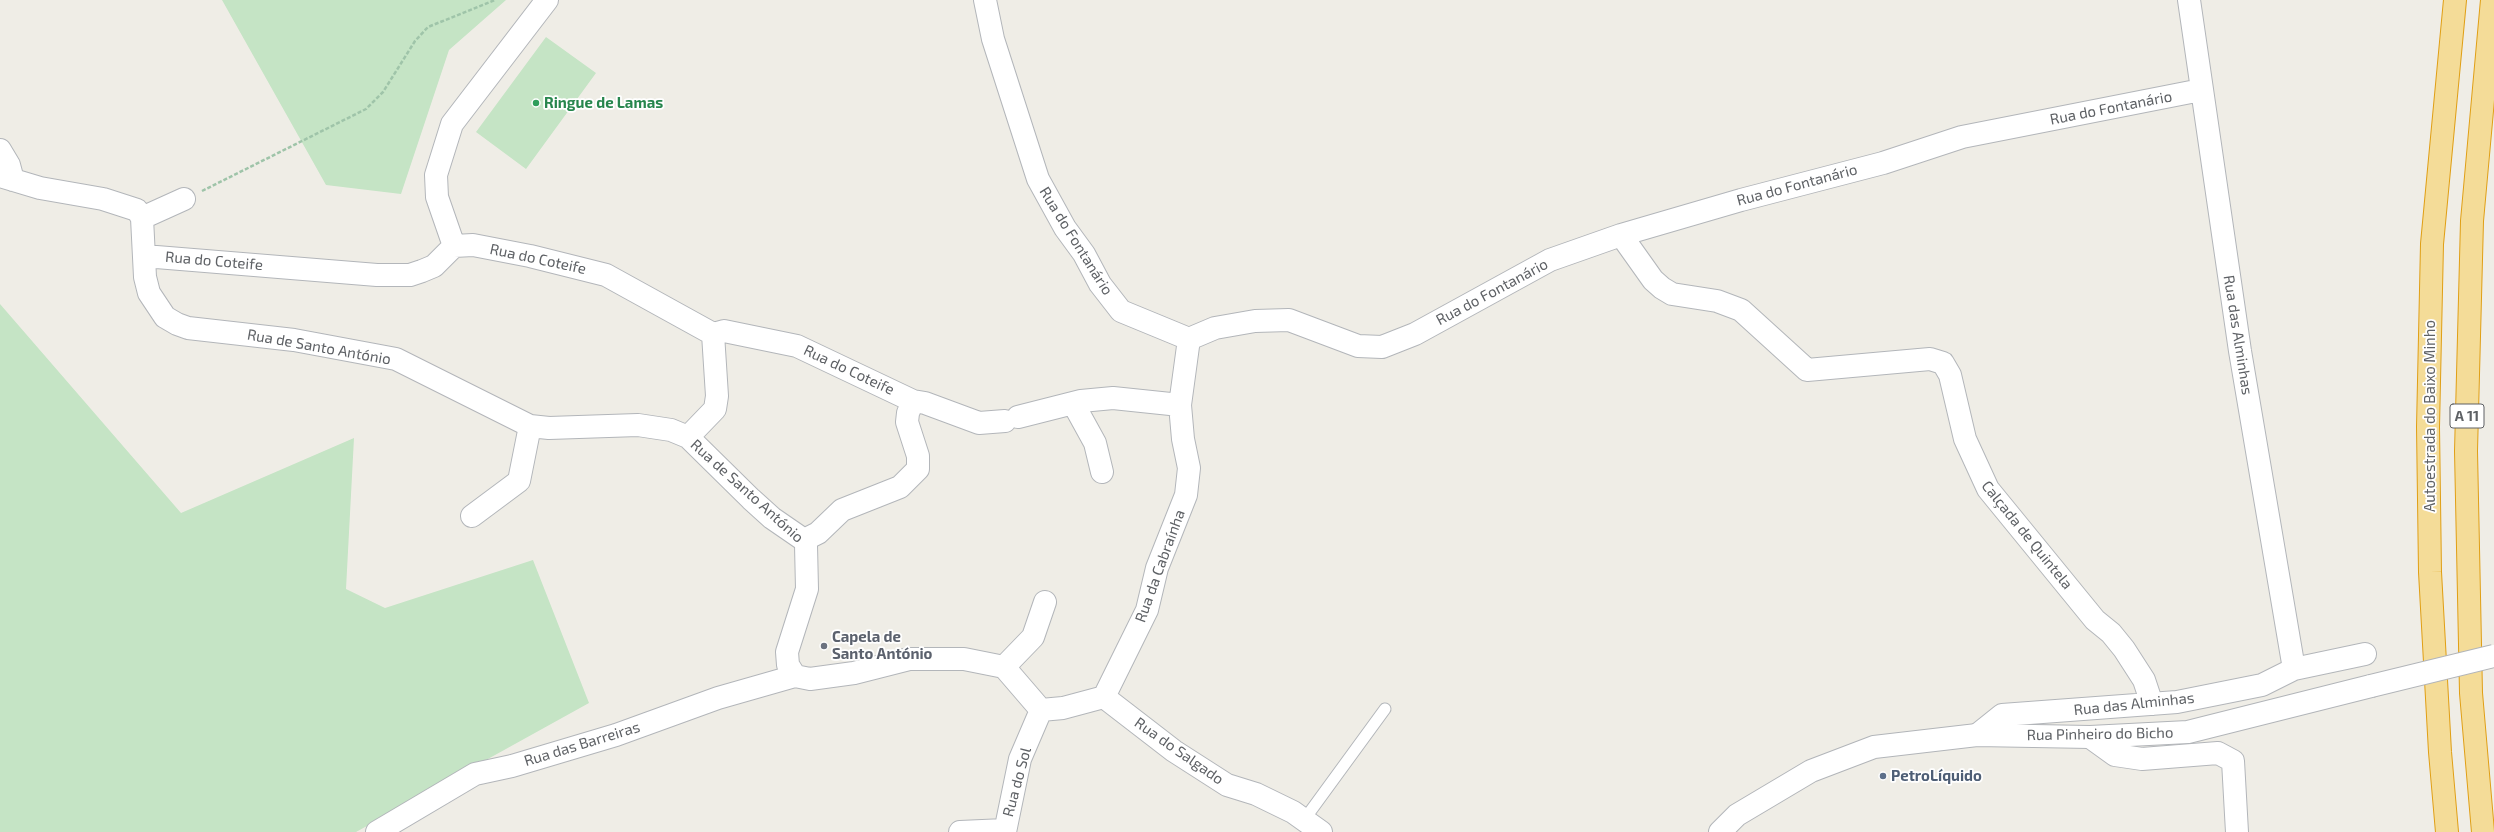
<!DOCTYPE html>
<meta charset="utf-8">
<style>
body{margin:0}
canvas{display:block;background:#efede6}
</style>
<canvas width="2494" height="832"></canvas>
<script>
const ctx = document.querySelector('canvas').getContext('2d');
ctx.lineJoin = 'round';
function fillPath(path, color) {
  ctx.fillStyle = color;
  ctx.fill(path, 'evenodd');
}
function shape(rows) {
  const path = new Path2D();
  for (const r of rows) {
    path.moveTo(r[0], r[1]);
    for (let i = 2; i < r.length; i += 2) path.lineTo(r[i], r[i + 1]);
  }
  return path;
}
function trace(path, color, width, dash) {
  ctx.strokeStyle = color;
  ctx.lineWidth = width;
  ctx.lineCap = dash ? 'butt' : 'round';
  ctx.setLineDash(dash || []);
  ctx.stroke(path);
}
function write(font, color, halo, rows, align = 'center') {
  ctx.font = font + ' "Exo 2",sans-serif';
  ctx.lineWidth = 3.5;
  ctx.setLineDash([]);
  ctx.textBaseline = 'middle';
  ctx.strokeStyle = halo;
  ctx.fillStyle = color;
  for (const [text, x, y, turn = 0] of rows) {
    ctx.save();
    ctx.translate(x, y);
    ctx.rotate((+turn || 0) * Math.PI / 180);
    ctx.textAlign = isNaN(turn) ? turn : align;
    if (halo) ctx.strokeText(text, 0, 0);
    ctx.fillText(text, 0, 0);
    ctx.restore();
  }
}
const green = shape([
 [222,0,506,0,449,50,401,194,326,185],
 [546,37,596,73,526,169,476,132],
 [0,304,181,513,354,438,346,589,385,608,533,560,589,703,356,832,0,832]
]);
const path = shape([
 [202,191,366,109,383,92,415,41,428,27,495,0]
]);
const lane = shape([
 [1304,820,1385,709]
]);
const street = shape([
 [985,0,993,39,1038,179,1065,228,1084,254,1100,284,1121,311,1189,339,1215,328,1255,321,1289,320,1358,346,1382,347,1415,334,1550,260,1621,235,1741,200,1883,163,1962,137,2201,90],
 [2189,0,2240,351,2294,669],
 [0,150,9,165,13,180],
 [0,176,40,188,103,199,137,210,142,218,145,277,149,293,165,317,177,324,188,328,294,340,396,359,530,426,549,428,638,425,671,430,688,437,751,499,772,518,804,540,806,545,807,589,787,652,788,665,795,676,810,679,854,673,909,659,964,659,1004,667,1041,710,1063,708,1104,697],
 [142,218,184,199],
 [1621,235,1653,280,1662,288,1672,294,1717,301,1741,310,1807,370,1930,359,1943,363,1950,375,1965,439,1988,489,2095,620,2111,633,2124,649,2144,680,2152,704],
 [454,246,437,197,436,175,452,124,547,0],
 [144,256,377,275,410,275,422,271,434,266,454,246,473,245,530,256,606,275,713,334,724,331,797,346,913,401,925,403,979,423,1005,421],
 [1073,403,1095,443,1102,472],
 [1018,417,1081,401,1113,398,1180,405],
 [688,437,715,409,717,396,713,334],
 [472,516,519,481,530,426],
 [804,540,818,533,842,510,900,487,918,469,918,456,907,422,908,413,913,401],
 [1004,667,1033,637,1045,602],
 [1104,697,1147,610,1157,568,1186,495,1189,468,1183,439,1180,405,1189,339],
 [1104,697,1174,751,1227,785,1256,794,1293,812,1321,832],
 [1977,735,2002,715,2177,702,2262,685,2294,669,2365,654],
 [2090,737,2115,755,2142,759,2218,753,2233,761,2237,832],
 [377,832,475,774,512,766,616,735,718,698,795,676],
 [960,832,1005,830],
 [1005,832,1020,759,1041,710]
]);
const secondary = shape([
 [1720,832,1737,815,1811,771,1874,747,1977,735,2090,737,2188,732,2371,686]
]);
const highway = shape([
 [2447,832,2440,752,2430,572,2428,427,2432,244,2455,0],
 [2483,832,2471,693,2466,451,2472,221,2492,0]
]);
const secondaryBridge = shape([
 [2371,686,2494,656]
]);
const markers = [
 [536,103,4,"#2e9e5b"],
 [824,646,4,"#6b7280"],
 [1883,776,4,"#5c6f8a"]
];
const shields = [
 [2467,416,34]
];
const shieldNames = [
 ["A 11",2467,416]
];
const leisureNames = [
 ["Ringue de Lamas",544,103]
];
const streetNames = [
 ["Rua do Fontanário",2111,108,-11],
 ["Rua do Fontanário",1797,185,-15],
 ["Rua do Fontanário",1076,241,58],
 ["Rua do Coteife",538,259,12],
 ["Rua do Coteife",214,261,5],
 ["Rua do Fontanário",1492,292,-28],
 ["Rua das Alminhas",2238,335,81],
 ["Rua de Santo António",319,347,10],
 ["Rua do Coteife",849,370,25],
 ["Autoestrada do Baixo Minho",2430,416,-90],
 ["Rua de Santo António",747,491,42],
 ["Calçada de Quintela",2027,535,51],
 ["Rua da Cabraínha",1160,566,-70],
 ["Rua das Alminhas",2134,704,-6],
 ["Rua Pinheiro do Bicho",2100,734,-1],
 ["Rua das Barreiras",582,744,-17],
 ["Rua do Salgado",1179,751,35],
 ["Rua do Sol",1017,782,-75]
];
const worshipNames = [
 ["Capela de",832,637],
 ["Santo António",832,654]
];
const serviceNames = [
 ["PetroLíquido",1891,776]
];
fillPath(green, '#c5e4c5');
trace(lane, '#b3b6ba', 13);
trace(street, '#b3b6ba', 24);
trace(secondary, '#b2b5b9', 24);
trace(highway, '#e09f15', 24);
trace(path, '#9fc4a9', 2.5, [4, 2]);
trace(lane, '#fff', 11);
trace(street, '#fff', 22);
trace(secondary, '#fff', 22);
trace(highway, '#f4dc98', 22);
trace(secondaryBridge, '#b2b5b9', 24, []);
trace(secondaryBridge, '#fff', 22);
for (const [x, y, r, color] of markers) {
  const dot = new Path2D();
  dot.arc(x, y, r, 0, 2 * Math.PI);
  ctx.fillStyle = color;
  ctx.fill(dot);
  trace(dot, '#fff', 1.5);
}
for (const [x, y, w] of shields) {
  const box = new Path2D();
  box.roundRect(x - w / 2, y - 12, w, 24, 3);
  ctx.fillStyle = '#fff';
  ctx.fill(box);
  trace(box, '#5e6165', 1);
}
write('bold 14px', '#5e6165', null, shieldNames);
write('bold 15px', '#27864d', '#fff', leisureNames, 'left');
write('15px', '#5e6165', '#fff', streetNames);
write('bold 15px', '#5b616d', '#fff', worshipNames, 'left');
write('bold 15px', '#4e5e75', '#fff', serviceNames, 'left');
</script>
